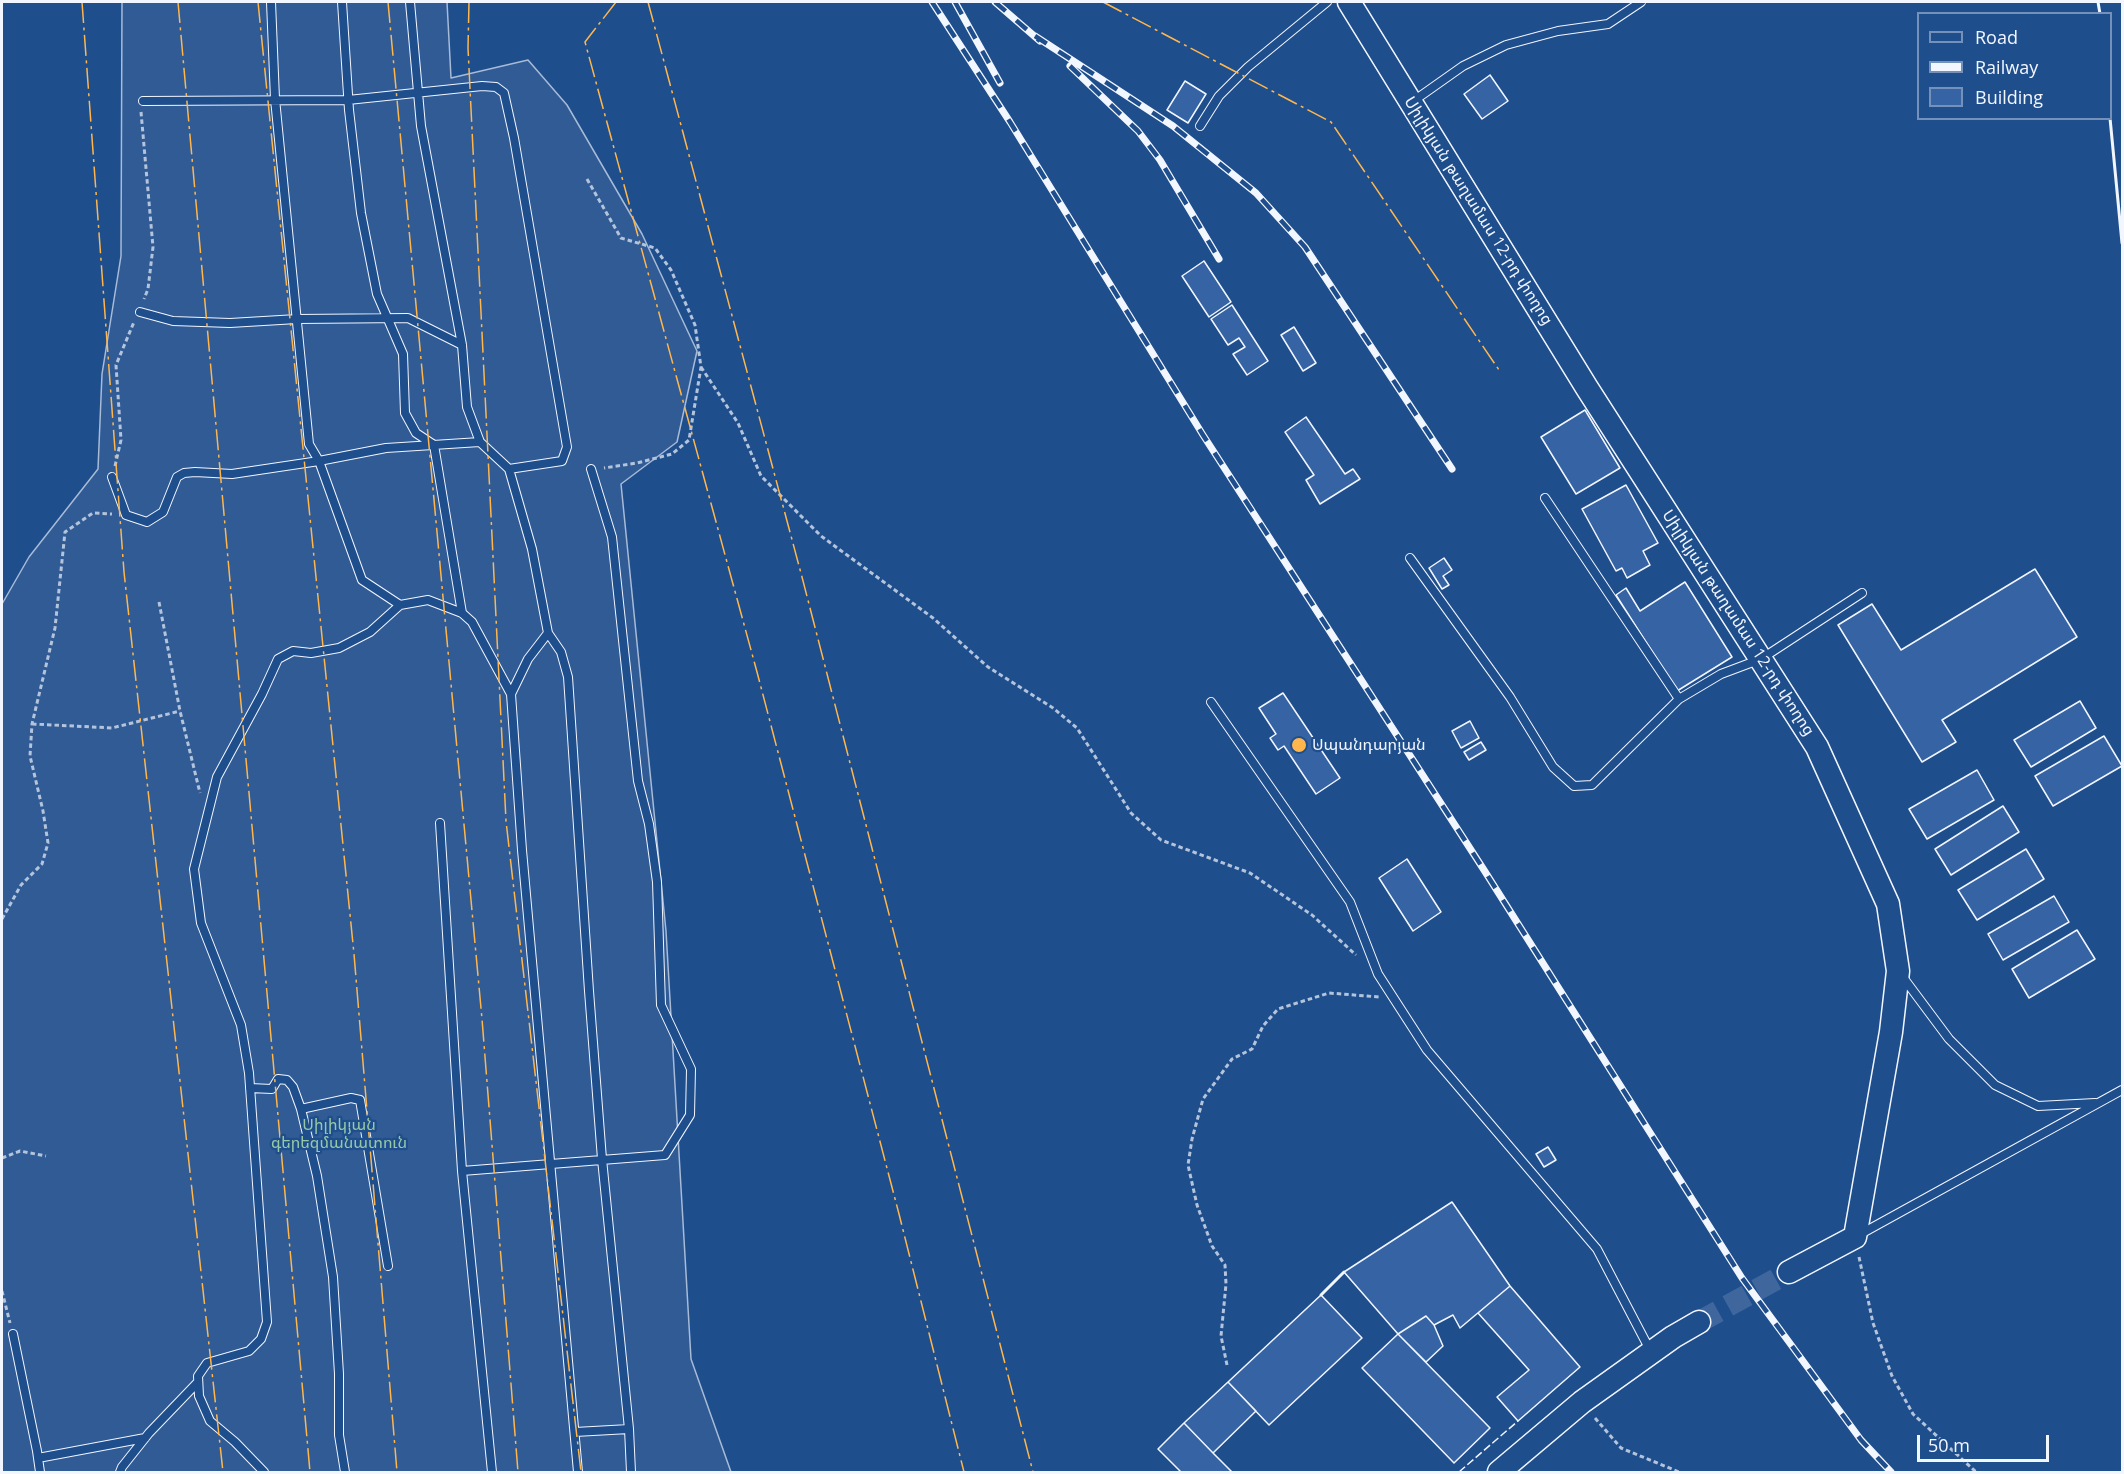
<!DOCTYPE html>
<meta charset="utf-8">
<style>
body{margin:0}
#map{position:relative;width:2124px;height:1474px;overflow:hidden;background:#1f4e8c;font-family:"Open Sans",sans-serif}
canvas{display:block}
.frame{position:absolute;inset:0;border:3px solid #f2f6ff;pointer-events:none}
.legend{position:absolute;left:1917px;top:12px;width:195px;height:108px;box-sizing:border-box;background:#1f4e8c;border:2px solid #7391ba;margin:0;padding:8px 10px;list-style:none;font-size:18px;color:#f2f6ff}
.legend li{display:flex;align-items:center;gap:12px;height:30px}
.legend b{width:30px;border:2px solid #7391ba}
.scale{position:absolute;left:1917px;top:1435px;width:132px;height:27px;box-sizing:border-box;border:3px solid #f2f6ff;border-top:0;padding-left:8px;font-size:18px;line-height:21px;white-space:nowrap;color:#f2f6ff;-webkit-text-stroke:4px #1f4e8c;paint-order:stroke}
</style>
<div id="map">
<canvas width="2124" height="1474"></canvas>
<div class="frame"></div>
<ul class="legend">
<li><b style="height:8px;background:#1f4e8c"></b>Road</li>
<li><b style="height:8px;background:#f2f6ff"></b>Railway</li>
<li><b style="height:16px;background:#3563a3"></b>Building</li>
</ul>
<div class="scale">50 m</div>
</div>
<script>
const ctx = document.querySelector('canvas').getContext('2d');
ctx.lineJoin = 'round';
function fillPath(path, color) {
  ctx.fillStyle = color;
  ctx.fill(path, 'evenodd');
}
function shape(rows) {
  const path = new Path2D();
  for (const r of rows) {
    path.moveTo(r[0], r[1]);
    for (let i = 2; i < r.length; i += 2) path.lineTo(r[i], r[i + 1]);
  }
  return path;
}
function trace(path, color, width, dash) {
  ctx.strokeStyle = color;
  ctx.lineWidth = width;
  ctx.lineCap = dash ? 'butt' : 'round';
  ctx.setLineDash(dash || []);
  ctx.stroke(path);
}
function write(font, color, halo, rows, align = 'center') {
  ctx.font = font + ' "Open Sans","Noto Sans Armenian",sans-serif';
  ctx.lineWidth = 4.5;
  ctx.setLineDash([]);
  ctx.textBaseline = 'middle';
  ctx.strokeStyle = halo;
  ctx.fillStyle = color;
  for (const [text, x, y, turn = 0] of rows) {
    ctx.save();
    ctx.translate(x, y);
    ctx.rotate((+turn || 0) * Math.PI / 180);
    ctx.textAlign = isNaN(turn) ? turn : align;
    if (halo) ctx.strokeText(text, 0, 0);
    ctx.fillText(text, 0, 0);
    ctx.restore();
  }
}
const built = shape([
 [122,2,447,2,451,78,528,60,567,105,642,234,697,351,677,442,621,484,666,931,691,1359,731,1472,2,1472,2,604,29,557,98,469,102,374,121,256,122,2]
]);
const building = shape([
 [1490,75,1508,101,1482,119,1464,94,1490,75],
 [1185,81,1206,94,1188,123,1167,110,1185,81],
 [1204,261,1231,302,1209,317,1182,276,1204,261],
 [1232,305,1268,361,1247,375,1233,354,1245,347,1239,338,1228,345,1211,319,1232,305],
 [1294,327,1316,363,1303,371,1281,335,1294,327],
 [1585,410,1620,468,1576,494,1541,437,1585,410],
 [1306,417,1345,474,1353,469,1360,479,1320,504,1306,480,1314,475,1285,432,1306,417],
 [1626,485,1658,543,1643,551,1650,565,1627,578,1622,568,1616,571,1582,509,1626,485],
 [1444,558,1452,570,1443,576,1449,585,1442,589,1429,568,1444,558],
 [2035,569,2077,637,1942,720,1956,742,1922,762,1838,625,1872,604,1901,650,2035,569],
 [1685,582,1732,657,1677,691,1616,595,1626,588,1640,611,1685,582],
 [1283,693,1340,778,1316,794,1284,746,1278,750,1270,738,1276,734,1259,708,1283,693],
 [2080,701,2096,728,2031,767,2014,740,2080,701],
 [1470,721,1479,738,1461,748,1452,731,1470,721],
 [2104,736,2122,766,2053,806,2035,776,2104,736],
 [1481,742,1486,750,1469,760,1464,752,1481,742],
 [1977,770,1994,800,1927,839,1909,809,1977,770],
 [2003,806,2019,832,1951,875,1935,849,2003,806],
 [2026,849,2044,879,1977,920,1958,890,2026,849],
 [1407,859,1441,912,1413,931,1379,878,1407,859],
 [2054,896,2069,922,2003,960,1988,934,2054,896],
 [2077,930,2095,959,2029,998,2012,969,2077,930],
 [1548,1147,1556,1160,1544,1167,1536,1154,1548,1147],
 [1452,1202,1510,1286,1460,1328,1453,1315,1434,1325,1426,1316,1398,1334,1344,1272,1452,1202],
 [1510,1286,1580,1367,1518,1421,1497,1397,1529,1370,1478,1313,1510,1286],
 [1321,1295,1362,1338,1269,1425,1228,1382,1321,1295],
 [1426,1316,1434,1325,1443,1346,1426,1362,1398,1334,1426,1316],
 [1398,1334,1490,1428,1454,1463,1362,1368,1398,1334],
 [1228,1382,1256,1411,1213,1453,1184,1423,1228,1382],
 [1184,1423,1213,1453,1232,1472,1181,1472,1158,1449,1184,1423]
]);
const secondaryTunnel = shape([
 [1699,1322,1789,1272]
]);
const path = shape([
 [141,112,153,247,148,289,144,299],
 [587,179,621,238,655,248,671,270,695,325,701,367,689,440,672,454,637,463,604,468],
 [701,367,738,423,761,476,821,536,933,618,988,667,1053,708,1077,728,1131,813,1161,840,1250,873,1312,915,1356,955],
 [115,466,121,440,116,365,134,322],
 [159,602,180,711,200,793],
 [32,724,112,728,180,711],
 [2,919,21,885,42,864,48,843,43,811,30,756,32,724,55,628,65,532,93,513,112,514],
 [2,1158,20,1151,46,1156],
 [1859,1257,1873,1323,1892,1376,1913,1414,1976,1472],
 [2,1291,10,1323],
 [1227,1365,1221,1336,1226,1284,1225,1265,1212,1246,1197,1205,1188,1165,1192,1139,1203,1099,1232,1059,1252,1049,1263,1026,1278,1009,1329,993,1379,997],
 [1595,1418,1621,1448,1679,1472]
]);
const service = shape([
 [271,2,275,99,309,444,319,461,362,580,400,605],
 [342,2,349,110,361,213,377,294,403,354,405,413,416,433,434,445,462,613],
 [410,2,421,126,462,345,467,407,480,442,509,469,532,549,548,633,561,652,568,677,589,991,602,1159,629,1429,631,1472],
 [143,101,348,100,482,86,496,87,504,93,514,138,567,447,562,461,509,469],
 [1412,102,1463,66,1506,45,1558,31,1608,24,1641,2],
 [1200,126,1219,96,1248,67,1327,2],
 [140,312,173,321,230,323,297,319,408,318,462,345],
 [112,477,126,515,147,522,163,512,177,477,184,473,195,472,232,474,319,461,386,448,480,442],
 [1545,498,1679,699,1721,674,1761,659,1862,593],
 [1410,558,1510,697,1553,767,1574,786,1592,785,1679,699],
 [511,694,522,850,578,1472],
 [1211,702,1350,902,1378,974,1427,1050,1597,1249,1651,1352],
 [440,823,462,1171,492,1472],
 [1902,976,1949,1039,1995,1085,2038,1106,2095,1103],
 [250,1088,272,1089,278,1079,287,1080,293,1087,301,1109,317,1176,333,1277,339,1374,339,1435,345,1472],
 [301,1109,351,1098,360,1100,388,1266],
 [462,1171,665,1155,690,1115,691,1069,661,1005,657,882,649,824,638,781,612,537,591,469],
 [1857,1236,2122,1090],
 [13,1334,37,1451,40,1472],
 [575,1432,629,1429],
 [38,1458,145,1438],
 [120,1472,122,1467,149,1433,198,1382],
 [264,1472,235,1442,210,1421,199,1396,198,1376,207,1363,249,1351,261,1339,267,1322,249,1073,241,1025,201,923,194,869,217,777,262,694,278,659,293,651,311,653,339,648,370,632,400,605,428,600,462,613,472,622,511,694,528,659,548,633]
]);
const secondary = shape([
 [1349,2,1587,388,1817,747,1888,904,1898,971,1891,1032,1855,1237,1789,1272],
 [1499,1472,1582,1402,1673,1337,1699,1322]
]);
const rail = shape([
 [932,2,1010,122,1203,435,1484,870,1742,1278,1861,1440,1891,1472],
 [955,2,1000,83],
 [995,2,1040,41],
 [1035,36,1173,126,1256,193,1305,247,1452,469],
 [1070,66,1138,131,1160,160,1219,259]
]);
const fence = shape([
 [1459,1472,1518,1421]
]);
const wall = shape([
 [2098,2,2100,14],
 [2110,118,2122,243],
 [1321,1295,1344,1272]
]);
const power = shape([
 [82,2,124,572,223,1472],
 [178,2,310,1472],
 [258,2,354,954,397,1472],
 [388,2,482,1019,518,1472],
 [469,2,468,48,506,821,581,1472],
 [616,2,585,42,757,672,899,1214,964,1472],
 [648,2,802,577,1033,1472],
 [1103,2,1331,122,1499,370]
]);
const markers = [
 [1299,745,8,"#ffb74d"]
];
const streetNames = [
 ["Սիլիկյան թաղամաս 12-րդ փողոց",1478,211,58],
 ["Սիլիկյան թաղամաս 12-րդ փողոց",1738,623,57]
];
const poiNames = [
 ["Սպանդարյան",1312,745]
];
const parkNames = [
 ["Սիլիկյան",339,1125],
 ["գերեզմանատուն",339,1143]
];
fillPath(built, '#305b95');
trace(built, '#a8bbd7', 1.5);
fillPath(building, '#3563a3');
trace(building, '#f2f6ff', 1.5);
trace(secondaryTunnel, '#3f679d', 22, [22, 11]);
trace(service, '#f2f6ff', 10);
trace(secondary, '#f2f6ff', 25);
trace(path, '#b3c4dc', 3, [4.5, 3]);
trace(service, '#1f4e8c', 8);
trace(secondary, '#1f4e8c', 22);
trace(rail, '#f2f6ff', 7);
trace(rail, '#1f4e8c', 4.5, [14]);
trace(fence, '#f2f6ff', 1.5, [8, 3]);
trace(wall, '#f2f6ff', 3);
trace(power, '#ffb74d', 1.5, [21, 4.5, 3, 4.5]);
for (const [x, y, r, color] of markers) {
  const dot = new Path2D();
  dot.arc(x, y, r, 0, 2 * Math.PI);
  ctx.fillStyle = color;
  ctx.fill(dot);
  trace(dot, '#1f4e8c', 2);
}
write('16px', '#f2f6ff', '#1f4e8c', streetNames);
write('16px', '#f2f6ff', '#1f4e8c', poiNames, 'left');
write('16px', '#97c8a6', '#1f4e8c', parkNames);
</script>
